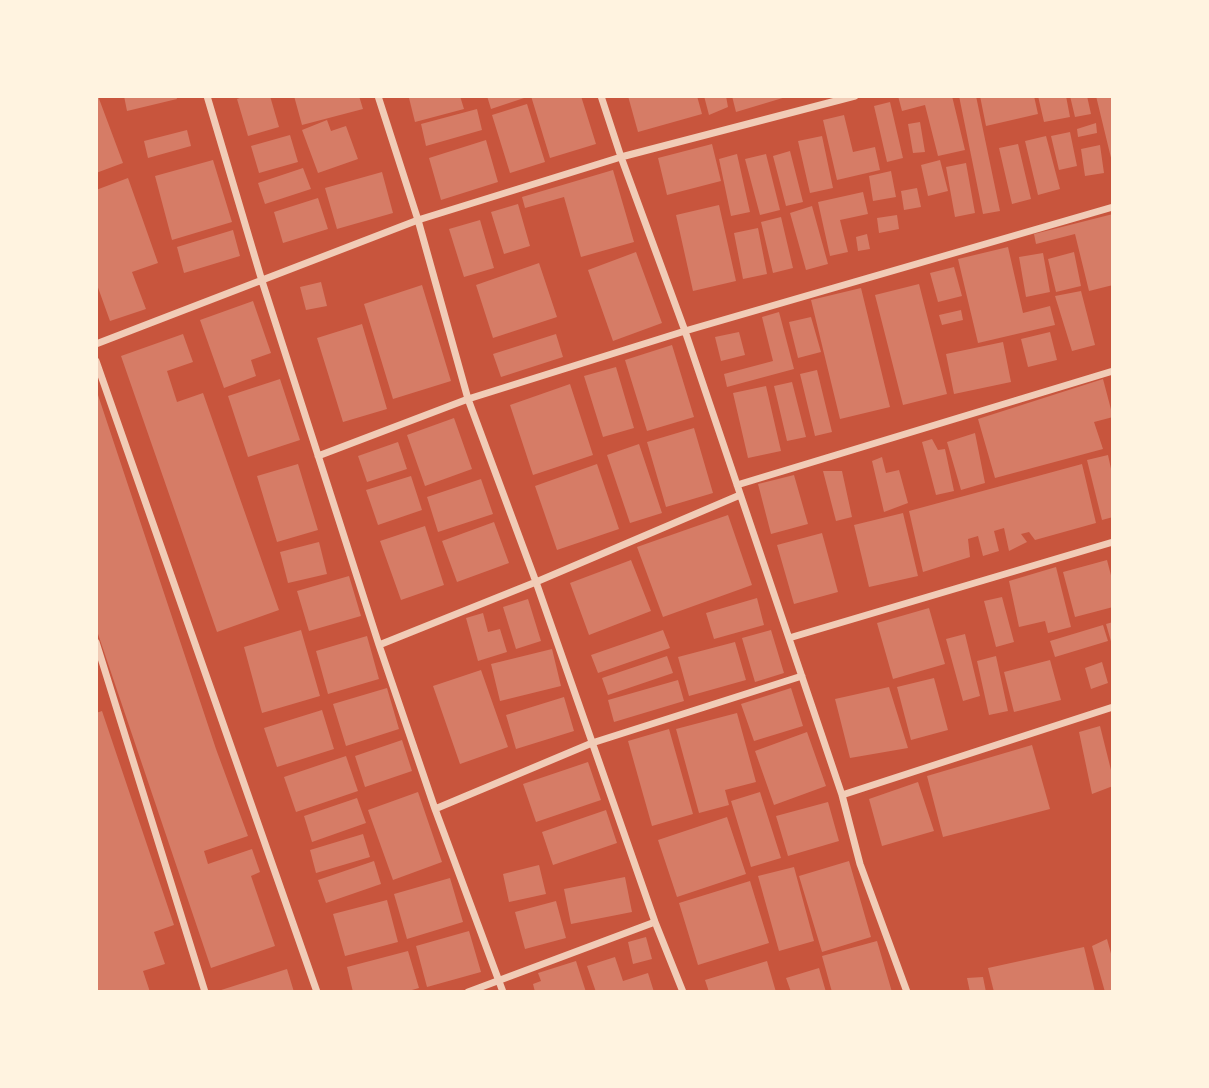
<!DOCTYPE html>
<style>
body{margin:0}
#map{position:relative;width:1209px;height:1088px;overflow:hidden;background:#c8553d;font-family:Roboto,sans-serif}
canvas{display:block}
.frame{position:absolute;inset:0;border:98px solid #fff3e0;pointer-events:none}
</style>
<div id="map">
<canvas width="1209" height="1088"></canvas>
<div class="frame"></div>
</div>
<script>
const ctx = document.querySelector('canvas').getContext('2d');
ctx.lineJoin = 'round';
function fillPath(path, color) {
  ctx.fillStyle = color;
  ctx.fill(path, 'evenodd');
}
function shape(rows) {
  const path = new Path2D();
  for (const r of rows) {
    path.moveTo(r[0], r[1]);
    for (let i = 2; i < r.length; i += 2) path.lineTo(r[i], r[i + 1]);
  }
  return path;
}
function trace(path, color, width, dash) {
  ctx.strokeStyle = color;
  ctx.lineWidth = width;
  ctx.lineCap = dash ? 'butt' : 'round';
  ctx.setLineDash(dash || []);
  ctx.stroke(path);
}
const building = shape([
 [96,96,98,96,123,163,96,173],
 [124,96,176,96,177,99,127,111],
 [245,96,270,96,279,127,248,136,237,99],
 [294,96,359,96,363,109,302,125],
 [416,96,460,96,464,109,415,122,409,98],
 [487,96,527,96,527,97,491,109],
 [531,96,581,96,596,144,550,158],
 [628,96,697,96,702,114,638,132],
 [704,96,726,96,728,107,709,115],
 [732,96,786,96,786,97,736,112],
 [898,96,952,96,965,150,938,156,925,105,902,111],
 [959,96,976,96,1000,211,983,214],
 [980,96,1034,96,1038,114,986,126],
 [1038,96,1066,96,1070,117,1044,122],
 [1070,96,1087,96,1091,114,1075,117],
 [1096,96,1113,96,1113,162,1112,162],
 [890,102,903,158,887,162,874,106],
 [527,104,545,162,510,173,492,115],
 [477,109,482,130,426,146,421,124],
 [844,115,853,152,875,147,880,170,837,180,823,120],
 [327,120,331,131,346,126,358,159,318,173,302,130],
 [920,122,925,152,913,153,908,124],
 [1096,123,1097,133,1078,137,1077,129],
 [187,130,191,146,148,158,144,141],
 [1070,132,1077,166,1059,170,1051,136],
 [290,135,298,162,259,173,251,146],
 [822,136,833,188,810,193,798,141],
 [1046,136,1060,189,1038,195,1025,141],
 [486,140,498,182,441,200,429,158],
 [712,144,721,181,667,195,658,158],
 [1018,144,1031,199,1012,204,999,148],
 [1100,145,1104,173,1085,176,1081,149],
 [790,151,803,202,786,206,773,156],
 [737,154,750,212,731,216,719,159],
 [766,154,780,210,760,215,745,159],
 [213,160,232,222,172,240,155,176],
 [940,160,948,191,928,196,921,165],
 [966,163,975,213,955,217,946,167],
 [303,168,311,189,265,204,258,183],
 [613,170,634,242,581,257,564,197,525,208,522,197],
 [891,171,896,197,873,201,869,176],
 [382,172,393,213,337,229,325,188],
 [128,178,158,263,132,272,146,309,110,321,96,282,96,190],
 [917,188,921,207,904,210,901,191],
 [863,192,868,214,840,220,848,252,830,256,818,202],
 [318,198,328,229,283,243,274,212],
 [518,204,530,246,504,254,491,212],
 [719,205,736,281,693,291,676,215],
 [812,206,828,264,806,270,790,213],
 [1113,214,1113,285,1089,291,1075,234,1036,244,1034,234],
 [897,215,899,229,879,233,877,218],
 [781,217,793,268,773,273,761,222],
 [480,220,494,268,464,277,449,229],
 [758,228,767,274,743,279,734,233],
 [233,230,240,256,184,273,177,247],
 [867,234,870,249,858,251,856,237],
 [1008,247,1023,313,1050,306,1055,325,978,343,958,259],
 [636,252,662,323,613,341,588,270],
 [1074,252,1081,286,1056,292,1048,259],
 [1043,253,1050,292,1026,297,1019,257],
 [539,263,557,317,493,338,476,285],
 [954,267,962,296,938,302,930,273],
 [321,282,327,306,306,310,300,287],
 [919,284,947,394,903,405,875,295],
 [422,285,451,381,393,399,364,304],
 [861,288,890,407,840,419,811,300],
 [1081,291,1095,345,1072,351,1055,296],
 [253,301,271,353,251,360,256,376,224,388,200,320],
 [961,310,963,320,942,325,939,315],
 [779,312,794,369,727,387,724,374,773,361,762,317],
 [811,317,821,352,798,358,789,322],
 [362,324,387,409,343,422,317,338],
 [739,332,745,355,721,361,715,337],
 [1050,332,1057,360,1028,367,1021,339],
 [183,334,193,362,167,371,177,402,203,393,279,610,217,632,121,356],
 [556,334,563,357,501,377,493,354],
 [1003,342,1011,382,954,394,946,354],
 [672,345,694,417,647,431,625,360],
 [616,367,634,428,603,437,584,376],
 [817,370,832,432,815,436,800,374],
 [280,379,300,440,248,457,228,396],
 [1103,379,1113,417,1094,422,1103,449,995,478,978,419],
 [792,382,806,437,787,441,774,386],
 [570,384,593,455,533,475,510,405],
 [766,386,781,451,748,458,733,393],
 [97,392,216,749,248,836,204,851,208,864,252,849,260,872,251,876,275,946,211,968,96,628],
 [454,418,472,469,425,486,407,435],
 [694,428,713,493,666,507,647,442],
 [975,433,985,483,961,490,947,442],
 [932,439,938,450,945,449,954,491,936,495,922,442],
 [398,442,407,469,367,482,358,456],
 [639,444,662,513,630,523,607,455],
 [1108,455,1113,478,1113,517,1102,520,1087,460],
 [882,457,886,473,899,470,908,503,884,512,872,461],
 [298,464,318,530,277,542,257,476],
 [597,464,619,529,557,550,535,486],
 [1082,464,1096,523,1035,540,1029,532,1021,534,1027,542,1009,551,1004,528,994,531,999,551,983,556,978,536,968,539,970,557,923,572,909,511],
 [823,471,842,471,852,517,836,521],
 [794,475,808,524,771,534,758,484],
 [411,476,422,510,378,525,366,490],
 [481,479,493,514,438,532,427,497],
 [903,513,918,576,869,587,854,525],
 [728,515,752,585,663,617,637,547],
 [494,522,509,563,457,582,442,541],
 [425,526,444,585,401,600,380,541],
 [822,533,838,592,794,604,777,545],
 [319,542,327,574,288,583,280,552],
 [631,560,651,611,589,635,570,583],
 [1107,560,1113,583,1113,607,1075,617,1063,572],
 [1056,567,1071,627,1048,633,1045,621,1019,627,1009,581],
 [349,576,361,616,309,631,297,591],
 [1002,597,1014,642,996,647,984,601],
 [757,598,764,625,714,639,706,613],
 [528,599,541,641,516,649,503,607],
 [929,608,945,664,893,679,877,623],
 [483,613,488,632,500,629,507,652,478,661,466,618],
 [1113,622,1113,645,1112,645,1106,624],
 [1103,625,1108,641,1055,657,1050,641],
 [301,630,320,696,262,713,244,647],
 [663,630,670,648,598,673,591,655],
 [771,630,784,673,755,682,742,638],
 [965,634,980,696,963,701,946,639],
 [367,636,379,679,328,694,316,651],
 [735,642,746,680,689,696,678,657],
 [552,649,561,686,500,701,491,664],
 [667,656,673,673,608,695,602,678],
 [996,656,1008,711,989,715,977,661],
 [1050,660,1061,700,1014,712,1004,672],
 [1102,662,1108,683,1091,689,1085,668],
 [481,670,508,747,460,764,433,686],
 [934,678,948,730,911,740,897,687],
 [678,680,684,701,614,722,608,700],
 [889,687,908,748,850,758,835,699],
 [387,688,399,729,346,746,333,704],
 [791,688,803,726,754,741,741,704],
 [564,697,574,731,516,749,506,715],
 [322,710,334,749,277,767,264,728],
 [102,711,174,925,154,932,165,964,143,971,150,992,96,992,96,713],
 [737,713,756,782,725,790,729,805,699,813,676,729],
 [1100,726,1113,778,1113,786,1092,794,1079,732],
 [669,729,693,814,652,826,628,741],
 [807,732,826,786,774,805,755,751],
 [402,740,412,771,365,787,355,756],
 [1032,745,1050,809,943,837,927,776],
 [346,756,358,791,296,812,284,777],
 [588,762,601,800,536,822,523,784],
 [918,782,934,831,882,846,869,799],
 [418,792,442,862,393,880,368,810],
 [760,792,781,858,751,867,731,801],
 [357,798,366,823,312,842,304,816],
 [828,802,839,841,788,856,776,816],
 [606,810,617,843,553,865,542,832],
 [727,817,746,874,677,897,658,840],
 [363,834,370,857,316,873,310,850],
 [374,861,381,884,326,903,318,880],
 [849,861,871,937,822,952,799,876],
 [539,865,546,894,509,902,503,874],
 [794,867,814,941,779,951,758,876],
 [625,877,632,912,571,924,564,889],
 [450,878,463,922,407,939,394,894],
 [750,881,769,943,698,965,679,903],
 [387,900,398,942,345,956,333,914],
 [556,901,566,938,525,949,515,912],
 [469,931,481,972,427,987,416,946],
 [646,937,652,959,633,964,628,942],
 [1107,939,1113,961,1113,992,1105,992,1092,946],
 [877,941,892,992,832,992,822,956],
 [1084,947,1095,992,994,992,988,968],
 [408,951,419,988,405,992,353,992,347,967],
 [615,957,623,981,648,973,654,992,596,992,587,966],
 [576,961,586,992,535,992,533,984,541,981,538,973],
 [767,961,776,992,709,992,705,980],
 [819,968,826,992,791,992,786,978],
 [287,969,294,992,218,992,218,991],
 [983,977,986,992,970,992,967,978]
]);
const minor = shape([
 [207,96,262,281,379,645,435,809,503,992],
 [378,96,418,220,468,399,536,582,655,922,683,992],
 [601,96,621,157,685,331,842,795,860,864,907,992],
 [96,344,418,220,621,157,855,96],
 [96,361,317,992],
 [318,456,468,399,685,331,1113,207],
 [737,485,1113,371],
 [789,638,1113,542],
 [96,642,205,992],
 [379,645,536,582,740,495],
 [842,795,1113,707],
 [435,809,592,743,802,676],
 [468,992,655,922]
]);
fillPath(building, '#d67c66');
trace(minor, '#f1ccb7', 7);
</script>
